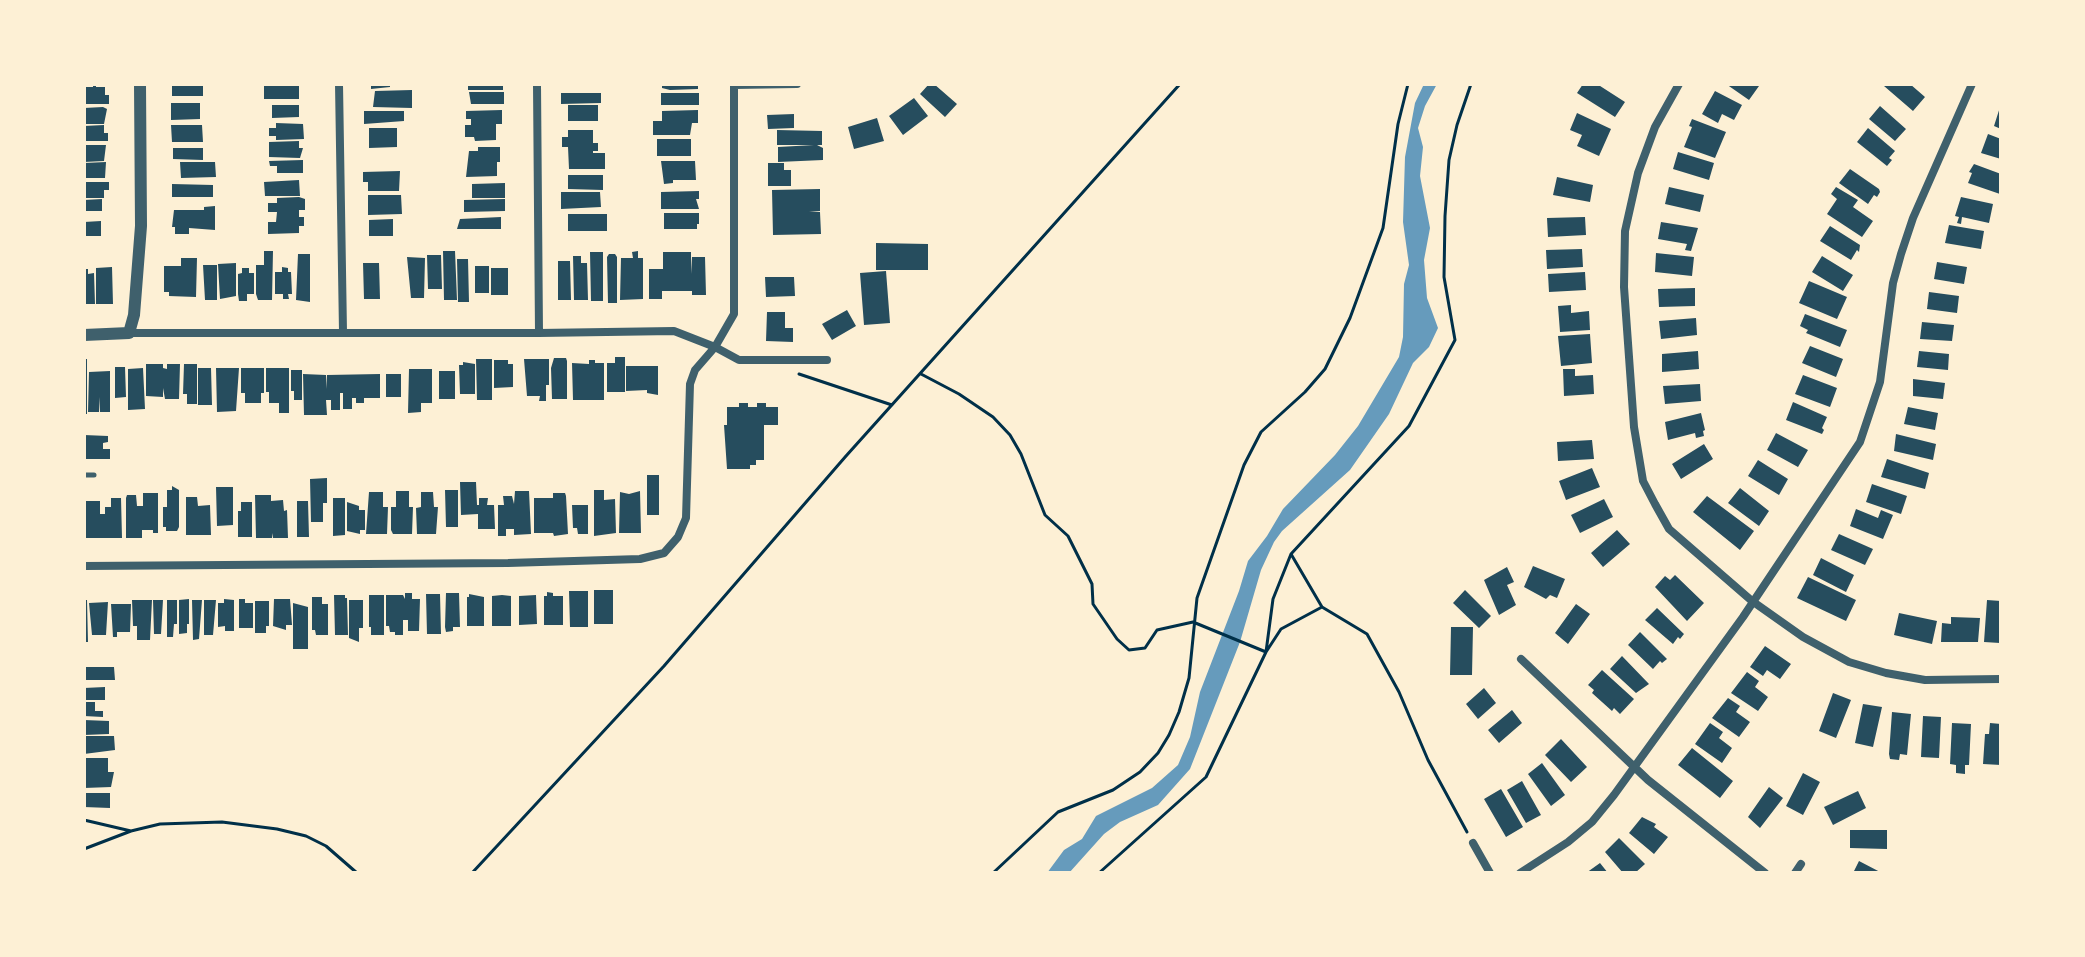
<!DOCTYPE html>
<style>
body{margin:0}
#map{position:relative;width:2085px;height:957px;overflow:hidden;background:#fdf0d5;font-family:Commissioner,sans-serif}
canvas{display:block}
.frame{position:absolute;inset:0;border:86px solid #fdf0d5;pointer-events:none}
</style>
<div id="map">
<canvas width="2085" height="957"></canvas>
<div class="frame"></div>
</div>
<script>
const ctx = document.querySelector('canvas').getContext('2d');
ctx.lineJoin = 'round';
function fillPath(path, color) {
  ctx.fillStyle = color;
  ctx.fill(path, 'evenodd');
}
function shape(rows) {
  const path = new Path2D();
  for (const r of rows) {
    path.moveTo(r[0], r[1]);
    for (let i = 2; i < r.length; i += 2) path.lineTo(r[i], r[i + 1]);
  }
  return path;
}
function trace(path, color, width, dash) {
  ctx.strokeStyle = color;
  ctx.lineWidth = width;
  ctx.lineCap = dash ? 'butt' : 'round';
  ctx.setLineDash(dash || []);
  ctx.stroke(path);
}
const water = shape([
 [1424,84,1437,84,1425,106,1418,128,1423,147,1420,176,1430,228,1424,260,1427,298,1438,328,1429,347,1413,363,1389,414,1350,470,1282,531,1274,542,1261,570,1240,642,1190,769,1158,805,1120,822,1104,834,1069,873,1047,873,1064,850,1082,839,1096,816,1152,788,1178,765,1190,737,1200,692,1239,591,1248,561,1267,536,1283,509,1335,455,1358,426,1399,357,1403,337,1404,284,1409,265,1403,222,1405,157,1415,103]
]);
const building = shape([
 [93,84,96,84,96,87,105,87,105,95,109,95,109,104,84,104,84,87,93,87],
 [172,84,203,84,203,96,172,96],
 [371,84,390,84,390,87,371,89],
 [468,84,503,84,503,90,468,90],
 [662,84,698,84,698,89,670,90,662,88],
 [929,84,934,84,957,104,945,117,920,94],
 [1583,84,1597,84,1625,102,1615,117,1577,93],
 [1726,84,1757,84,1759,86,1749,100],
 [1886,84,1910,84,1925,97,1913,111,1884,86],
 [264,86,299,86,299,99,264,99],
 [412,90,412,108,373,107,375,91],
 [1715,91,1742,105,1734,120,1722,114,1718,123,1702,114],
 [469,92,504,92,504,104,471,104],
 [561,93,601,93,601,103,561,104],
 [661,93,699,93,699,105,661,105],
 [914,98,928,116,903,135,889,116],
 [171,103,200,103,200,119,171,120],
 [2001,104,2001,129,1994,126],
 [272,105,299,105,299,117,272,118],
 [568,105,598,105,598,121,568,121],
 [1880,106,1906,129,1895,141,1869,119],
 [103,107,107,109,104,124,84,124,84,108],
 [502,110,502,124,496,124,496,140,475,141,474,137,465,137,465,125,471,125,471,119,466,119,466,111],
 [698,110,698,123,692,123,690,135,653,135,653,121,662,121,662,111],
 [364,111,404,111,404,121,364,124],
 [1577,113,1611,129,1599,156,1577,146,1582,135,1570,130],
 [794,114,794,128,768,129,767,115],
 [877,118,884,141,854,149,848,127],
 [1692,119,1726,132,1715,158,1684,147,1692,127,1689,126],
 [276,123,303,124,304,139,276,140,276,136,269,136,269,128,276,128],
 [104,125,104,133,108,133,108,141,84,141,84,126],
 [171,125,202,125,203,142,172,142],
 [369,128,397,128,397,147,369,148],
 [1868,128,1895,151,1889,158,1892,160,1887,166,1857,142],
 [568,130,593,130,593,143,598,143,598,151,593,151,593,153,605,153,605,169,569,169,568,147,562,147,562,137,568,137],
 [777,130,822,131,822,145,817,145,823,148,823,160,778,162,778,147,814,145,777,145],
 [1988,134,2001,139,2001,159,1981,153],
 [657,139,691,139,691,156,657,156],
 [299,141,299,148,303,148,300,158,269,157,269,142],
 [84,145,106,145,104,161,84,162],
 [478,147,500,147,500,162,497,162,497,176,466,177,469,151,478,151],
 [173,148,203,148,203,160,173,159],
 [1678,152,1714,163,1709,180,1673,169],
 [303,160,303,173,277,173,277,166,270,166,269,161],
 [661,161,695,161,696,180,673,180,673,183,664,184],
 [106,162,105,178,84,178,84,163],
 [180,162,215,162,216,177,181,178],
 [768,163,784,163,784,170,791,170,791,186,768,186],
 [1974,164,2001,174,2000,194,1968,183,1972,173,1969,172],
 [1850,169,1879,189,1880,192,1877,197,1874,195,1868,204,1839,183],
 [400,171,399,191,368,191,368,182,363,182,363,172],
 [568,175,603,175,603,190,568,189],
 [1557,177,1593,185,1590,202,1553,195],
 [299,180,300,196,265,196,264,182],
 [84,182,109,182,109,190,104,190,104,198,84,198],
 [505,183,505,198,472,198,472,184],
 [172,184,213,185,213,197,172,197],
 [1669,187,1704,195,1700,212,1665,204],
 [1836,187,1858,200,1853,207,1873,221,1862,237,1827,214,1837,199,1831,194],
 [820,189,820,211,809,211,820,212,821,234,773,235,772,190],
 [699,191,699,199,696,199,699,209,661,209,661,192],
 [561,192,600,192,601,207,561,209],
 [368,195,401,195,402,214,368,215],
 [299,197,305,199,305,210,299,210,299,217,304,217,304,226,299,226,299,233,268,234,268,222,276,222,277,212,268,212,268,203,277,203,277,198],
 [1961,197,1993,204,1989,223,1962,217,1961,224,1957,223,1959,217,1955,216],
 [102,199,102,211,84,211,84,200],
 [505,199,505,211,464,212,464,200],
 [215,206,215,230,189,228,189,234,175,234,175,227,172,227,174,210,204,210,204,207],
 [664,213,699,213,699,224,697,224,697,229,664,229],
 [568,214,607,214,607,231,568,231],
 [501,217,501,229,457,229,460,219],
 [1585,217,1586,235,1548,237,1547,218],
 [393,219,393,236,369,236,369,220],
 [101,221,101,236,84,236,84,222],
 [1661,222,1698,228,1691,251,1685,250,1687,244,1658,239],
 [1949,225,1984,231,1981,249,1945,243],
 [1830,226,1860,245,1859,252,1857,250,1851,260,1820,241],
 [876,243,928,244,928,270,876,270],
 [1582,249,1583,267,1547,269,1546,250],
 [264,251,273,251,272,300,258,300,256,294,256,265,264,265],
 [443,251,455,251,457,300,444,300],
 [638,251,638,258,643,258,643,299,620,300,621,258,633,258,632,252],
 [590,252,603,252,603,301,591,301],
 [663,252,691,252,691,274,692,257,705,257,706,295,692,295,692,291,662,291,662,299,649,299,649,269,663,269],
 [1656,253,1694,257,1692,276,1655,272],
 [298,254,310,254,310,302,296,300],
 [609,254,615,254,617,257,617,303,608,303,607,257],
 [427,255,441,255,442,289,428,289],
 [573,256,581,256,581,263,587,263,588,300,574,300],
 [1822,256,1853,275,1843,291,1812,272],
 [407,257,425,258,424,298,411,298],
 [181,258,197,258,196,297,169,296,169,292,164,292,164,266,181,266],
 [457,259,468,259,469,302,458,302],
 [558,261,570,261,571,300,558,300],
 [1937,262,1967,267,1964,284,1934,279],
 [236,263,236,296,220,299,218,264],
 [363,263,379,263,380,299,364,299],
 [203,265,217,265,217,300,205,300],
 [475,266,489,266,489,293,475,293],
 [112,267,113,304,96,304,96,268],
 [282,267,288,268,288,272,291,272,292,294,288,294,289,299,283,299,283,294,275,294,275,272,282,272],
 [242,268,249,268,249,273,254,273,254,294,247,294,247,301,239,301,238,294,238,274,242,273],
 [491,268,508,268,508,295,491,295],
 [84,269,88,269,88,274,94,273,95,304,84,304],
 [886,271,890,323,864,325,860,273],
 [1585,272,1586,290,1549,292,1548,274],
 [765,277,794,277,795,296,766,297],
 [1809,281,1847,297,1837,319,1799,303],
 [1695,288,1695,306,1659,307,1658,289],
 [1929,292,1959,296,1957,313,1927,309],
 [1571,305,1571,313,1589,311,1590,330,1560,332,1558,306],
 [847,310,856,326,832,340,822,324],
 [767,312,785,312,785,328,793,328,793,342,766,341],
 [1805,314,1847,330,1840,347,1806,333,1808,330,1800,326],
 [1696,318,1697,335,1661,339,1659,321],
 [1922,322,1954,325,1952,341,1920,339],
 [1590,334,1592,363,1561,366,1558,336],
 [1810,346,1843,359,1836,377,1802,363],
 [1698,351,1699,369,1662,372,1662,354],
 [1919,351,1949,354,1948,370,1917,367],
 [615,357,625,357,625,392,607,392,607,363,615,363],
 [554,358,566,358,567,361,567,399,552,399,551,368],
 [84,359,87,359,87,414,84,414],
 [476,359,492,359,492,400,477,400],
 [524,359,549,359,549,385,546,385,546,401,539,401,540,396,527,396],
 [494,360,508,360,508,364,513,364,513,387,494,388],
 [589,360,595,360,595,363,604,363,604,400,573,400,572,363,589,364],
 [463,362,475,364,475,394,460,394,459,365,463,365],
 [146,364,163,364,163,368,167,369,167,364,180,364,179,399,165,399,163,388,163,397,146,396],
 [184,364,197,364,197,404,187,404,187,394,183,394],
 [626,366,658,366,658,395,647,393,647,390,626,391],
 [115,367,125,367,126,397,115,398],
 [143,368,145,409,128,410,128,369],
 [198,368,211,368,212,405,198,405],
 [216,368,239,368,236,411,217,412],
 [241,368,264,368,264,393,261,393,261,403,245,403,245,393,241,393],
 [266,368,289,368,289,413,279,413,279,403,269,403,269,392,266,392],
 [409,369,432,369,432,403,421,403,421,412,408,413],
 [1563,369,1575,369,1575,376,1593,375,1594,394,1564,396],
 [291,370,302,370,302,400,294,400,294,391,291,391],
 [110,371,110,412,100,412,100,397,99,412,88,412,89,372],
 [439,371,455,371,455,399,439,399],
 [303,374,326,375,326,389,327,375,380,374,380,398,364,398,364,403,356,403,356,398,352,398,352,409,343,409,343,393,340,393,340,410,331,410,331,400,326,400,327,415,304,415],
 [386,374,401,374,401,397,386,397],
 [1803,375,1837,388,1830,407,1795,394],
 [1913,379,1945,383,1943,399,1913,396],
 [1700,384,1701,401,1665,404,1663,386],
 [1793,402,1827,417,1822,428,1824,430,1822,434,1786,420],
 [739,403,748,403,748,407,757,407,757,403,766,403,766,407,778,407,778,425,764,425,764,460,756,460,756,465,750,465,750,469,727,469,724,425,727,425,727,407,739,407],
 [1908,407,1938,413,1935,430,1904,424],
 [1701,413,1705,430,1703,431,1704,436,1696,438,1695,433,1668,440,1665,422],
 [1776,433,1808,450,1798,467,1767,450],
 [1896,434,1936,444,1933,460,1894,451],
 [84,435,108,436,108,442,103,443,103,449,110,449,110,459,84,459],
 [1592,440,1594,459,1558,461,1557,442],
 [1704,444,1713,459,1681,479,1672,464],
 [1887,459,1929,473,1925,489,1881,477],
 [1758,460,1788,479,1779,495,1748,476],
 [1592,468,1600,487,1566,500,1559,481],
 [647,475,659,475,659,515,647,515],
 [327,478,327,503,323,503,323,522,311,522,310,479],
 [460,482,476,482,477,505,479,505,479,498,488,498,487,505,494,505,495,529,478,529,478,514,461,515],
 [1872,484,1907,496,1901,514,1866,502],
 [172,486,179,490,179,527,177,531,166,531,166,527,163,527,163,507,167,507,167,490,172,490],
 [216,487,233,487,233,525,217,526],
 [1740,488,1769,511,1759,526,1728,503],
 [445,490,458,490,458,527,446,527],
 [594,490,604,490,604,500,615,499,616,533,594,536],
 [396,491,409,491,409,507,413,507,412,534,393,534,391,530,391,507,396,507],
 [515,491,529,491,531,534,514,535,514,529,506,529,506,536,498,536,498,505,504,505,503,496,512,496,514,504],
 [640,491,641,533,619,533,620,492,629,494],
 [369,492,383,492,383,507,388,507,387,534,366,534],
 [421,492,433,492,434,507,438,507,436,534,417,534,416,508,421,507],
 [143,493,158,493,158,533,153,533,153,530,142,530,142,538,126,538,126,498,127,495,136,495,137,506,143,506],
 [553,493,565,493,566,496,568,534,554,536,553,533,534,533,534,498,553,498],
 [255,495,271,495,271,501,283,500,284,511,287,510,288,538,273,538,272,533,272,538,256,538],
 [1707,496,1754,531,1740,550,1693,512],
 [186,497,197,497,198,506,210,505,211,535,186,535],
 [111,498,121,498,122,538,84,538,86,501,100,501,100,514,105,514,105,507,111,507],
 [333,498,345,498,345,535,333,536],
 [1604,499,1613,517,1580,533,1571,515],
 [297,501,308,501,309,537,297,537],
 [241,502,252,502,252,537,238,537,238,511,241,511],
 [347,502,359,506,359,510,365,510,365,530,360,530,360,534,347,531],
 [572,505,588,505,588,534,578,534,577,528,573,528],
 [1856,509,1878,518,1881,510,1893,515,1883,539,1850,526],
 [1617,530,1630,544,1603,567,1591,553],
 [1839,534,1873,549,1865,565,1831,550],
 [1821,558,1854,575,1846,592,1813,575],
 [1533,566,1565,579,1557,598,1550,595,1546,599,1524,587],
 [1507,567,1514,582,1507,585,1516,605,1499,615,1484,580],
 [1675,575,1704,603,1687,621,1655,587,1665,576,1670,580],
 [1808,577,1856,600,1846,621,1797,598],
 [594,590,613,590,613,624,594,624],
 [1465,590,1491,616,1479,628,1453,603],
 [569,591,588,591,588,627,570,627],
 [547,592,553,593,553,596,563,596,563,625,544,625,544,596,547,596],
 [405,593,412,593,412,599,420,599,419,631,408,631,408,620,403,620,403,635,395,635,395,632,390,632,389,626,386,626,386,595,403,595,405,599],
 [446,593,459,593,460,627,453,627,453,631,446,632,445,627],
 [426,594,440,594,441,634,427,634],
 [469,594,484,597,484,626,467,626,467,597,469,597],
 [334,595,345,595,345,598,347,598,348,635,335,635],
 [369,595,384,595,384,635,371,635,371,627,369,627],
 [502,595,511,596,511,626,492,626,492,596],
 [536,595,537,624,519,625,519,596],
 [312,597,322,597,322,604,328,604,328,635,316,635,315,630,312,630],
 [189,599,189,624,187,624,187,633,179,634,179,600],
 [224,599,234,600,234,631,225,631,225,626,218,627,218,603,224,603],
 [239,599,245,599,245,603,253,603,253,628,239,628],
 [274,599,290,599,292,625,286,625,286,630,273,626],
 [84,600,87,600,88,642,84,642],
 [132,600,152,600,150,640,137,640,137,626,133,626],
 [153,600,163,600,161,634,154,634],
 [167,600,177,600,177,624,174,624,173,637,167,637],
 [192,600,202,600,199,639,193,640],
 [204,600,216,600,213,635,204,635],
 [349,600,363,600,363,628,359,628,359,642,349,638],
 [1987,600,2001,601,2000,643,1984,642],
 [255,601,269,601,269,626,266,626,266,633,255,633],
 [108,602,106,635,92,635,89,603],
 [293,603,308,607,308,649,293,649],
 [111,604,131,604,130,632,117,632,117,637,113,637],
 [1576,604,1590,614,1568,644,1555,633],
 [1657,608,1684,634,1680,639,1678,637,1673,644,1645,620],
 [1899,613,1937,621,1932,644,1894,635],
 [1951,617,1980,618,1978,642,1941,642,1942,623,1951,624],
 [1451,627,1473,627,1472,675,1450,675],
 [1640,632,1667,659,1662,663,1660,661,1653,669,1628,645],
 [1765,646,1791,664,1780,679,1767,670,1763,676,1750,667],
 [1622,656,1649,684,1636,693,1610,669],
 [84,667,114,667,115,680,84,680],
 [1602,670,1634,699,1620,714,1614,708,1612,711,1592,693,1594,690,1588,685],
 [1747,672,1759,681,1755,687,1768,697,1758,711,1731,693],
 [105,687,105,700,86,700,84,688],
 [1484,688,1496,703,1478,719,1466,704],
 [1833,693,1851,700,1836,738,1819,731],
 [1728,698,1740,706,1736,712,1750,722,1739,737,1712,718],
 [84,702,95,702,95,711,103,711,103,717,84,716],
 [1863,704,1882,707,1873,747,1855,743],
 [1512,710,1522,723,1499,743,1488,730],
 [1892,712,1911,714,1907,755,1900,754,1899,760,1890,759,1889,754],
 [1923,716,1941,717,1939,758,1921,757],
 [84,720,109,721,109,734,84,735],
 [1710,723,1723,732,1719,738,1732,748,1722,763,1695,744],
 [1952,723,1971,724,1969,765,1965,765,1965,774,1956,773,1956,765,1950,764],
 [1990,723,2001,724,2001,765,1983,764,1985,734,1989,734],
 [84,736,114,736,115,750,84,754],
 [1561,739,1587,767,1571,782,1545,755],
 [1692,748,1733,781,1720,798,1678,765],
 [84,758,108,758,108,772,114,772,111,787,84,788],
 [1542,763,1565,795,1551,806,1528,774],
 [1803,773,1820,782,1803,815,1786,806],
 [1522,781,1541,815,1526,823,1507,790],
 [1769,787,1783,798,1760,828,1748,817],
 [1501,789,1523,827,1506,837,1484,799],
 [1858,791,1866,808,1833,825,1824,807],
 [84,793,110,793,110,808,84,807],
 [1642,817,1656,824,1654,827,1668,837,1654,854,1629,833],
 [1850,830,1887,830,1887,849,1850,848],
 [1619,838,1645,864,1635,873,1623,873,1605,852],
 [1859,861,1882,873,1853,873],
 [1600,863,1608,873,1586,873]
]);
const path = shape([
 [799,374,892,405],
 [921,374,959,394,993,417,1010,435,1021,454,1045,515,1068,536,1092,584,1093,604,1117,639,1129,650,1145,648,1157,630,1193,622,1266,652,1281,629,1322,607],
 [1291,554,1322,607,1367,634,1399,692,1428,760,1467,832],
 [84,820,131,831],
 [84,849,131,831,160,824,222,822,277,829,306,836,326,846,357,873],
 [472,873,664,666,846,456,1180,84],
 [993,873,1058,812,1113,790,1140,772,1158,753,1169,735,1179,712,1189,678,1197,598,1244,465,1261,432,1305,392,1325,369,1350,318,1383,228,1398,124,1408,84],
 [1099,873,1206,777,1266,652,1273,599,1291,554,1409,426,1455,340,1444,277,1445,216,1449,160,1457,125,1471,84]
]);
const service = shape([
 [84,475,94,475]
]);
const minor = shape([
 [339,84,343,332],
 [537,84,539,333],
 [1679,84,1655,127,1638,173,1625,231,1624,287,1634,427,1643,481,1655,504,1669,529,1752,601,1803,637,1849,662,1886,673,1925,680,2001,679],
 [734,85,797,84],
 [129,333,539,333,674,331,715,347,739,360,827,360],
 [84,566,508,563,640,559,664,553,678,537,686,518,690,384,695,370,715,347,734,314,734,84],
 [1521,659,1648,780,1765,873],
 [1473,843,1490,873],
 [1520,873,1568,842,1592,822,1614,795,1743,617,1860,442,1880,382,1893,283,1901,254,1913,218,1972,84],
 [1795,873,1801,864]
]);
const tertiary = shape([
 [84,335,129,333,134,315,141,226,140,84]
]);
fillPath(water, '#669bbc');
fillPath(building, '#264d5e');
trace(path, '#003049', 3);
trace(service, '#3f606c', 5);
trace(minor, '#3f606c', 8);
trace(tertiary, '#3f606c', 12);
</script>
